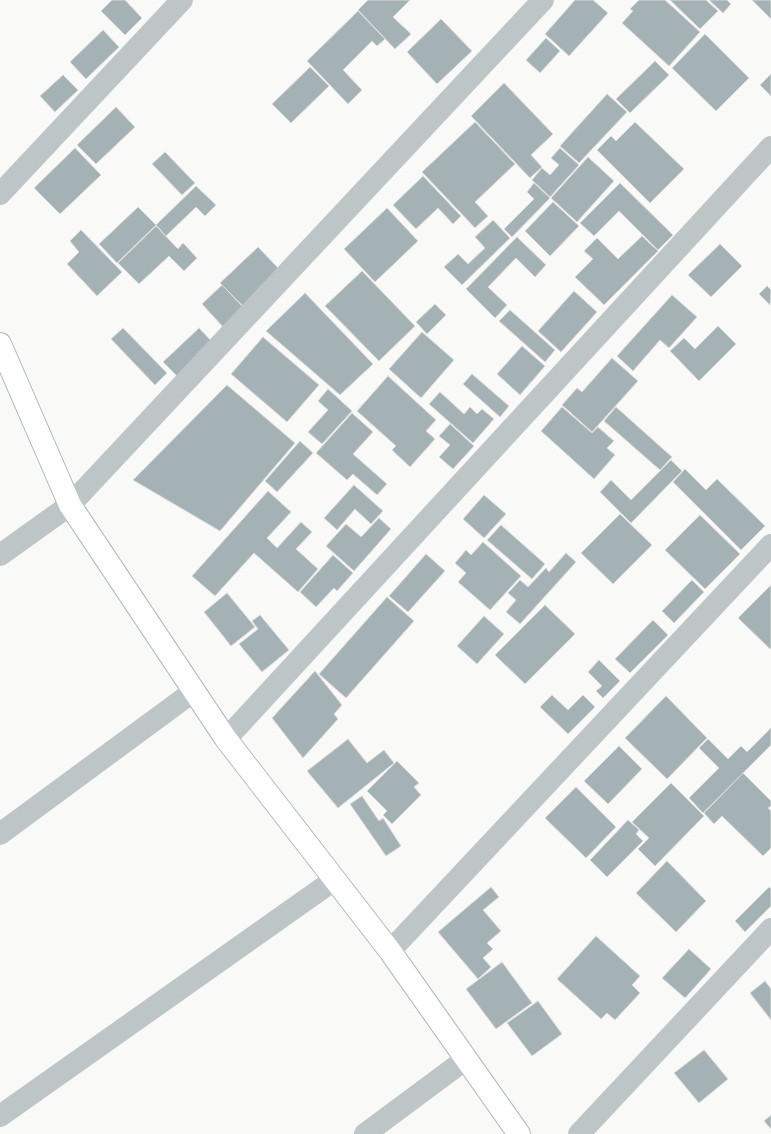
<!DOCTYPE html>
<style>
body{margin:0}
canvas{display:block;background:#f9f9f7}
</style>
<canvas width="771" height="1134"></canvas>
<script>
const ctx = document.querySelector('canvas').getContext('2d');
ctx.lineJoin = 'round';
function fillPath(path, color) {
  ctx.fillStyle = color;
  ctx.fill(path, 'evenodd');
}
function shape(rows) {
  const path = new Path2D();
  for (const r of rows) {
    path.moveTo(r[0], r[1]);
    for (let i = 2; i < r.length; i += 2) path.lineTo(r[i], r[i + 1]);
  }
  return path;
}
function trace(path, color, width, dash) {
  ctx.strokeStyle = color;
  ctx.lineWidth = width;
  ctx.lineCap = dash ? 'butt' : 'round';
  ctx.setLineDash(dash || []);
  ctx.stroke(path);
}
const building = shape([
 [112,0,125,0,142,18,125,35,101,11,112,0],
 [368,0,410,0,393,17,411,34,395,49,358,10,368,0],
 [575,0,593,0,608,13,569,56,545,34,575,0],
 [639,0,665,0,700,32,669,66,622,23,633,11,630,9,639,0],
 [670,0,706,0,718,11,700,29,670,0],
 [709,0,727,0,731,4,723,13,709,0],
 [752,0,771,0,771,19,752,0],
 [358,11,385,39,377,46,372,41,343,70,362,90,348,104,307,61,358,11],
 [441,19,472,51,437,84,407,52,441,19],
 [103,30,119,47,86,79,70,62,103,30],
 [705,34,749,78,716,111,672,68,705,34],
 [546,38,560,51,540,73,526,60,546,38],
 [655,61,669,75,630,113,616,99,655,61],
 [310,67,329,86,291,123,272,104,310,67],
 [771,74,771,96,760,85,771,74],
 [63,75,78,90,55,112,40,96,63,75],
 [504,83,553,134,531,155,542,167,530,178,471,116,504,83],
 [607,94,627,112,579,163,560,146,607,94],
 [116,107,135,127,96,164,77,145,116,107],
 [475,122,515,164,475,202,488,216,475,228,422,172,475,122],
 [635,122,684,169,650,203,597,150,611,136,616,141,635,122],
 [75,148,101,175,60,214,34,188,75,148],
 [560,148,579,165,550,197,532,180,542,168,550,175,559,165,551,158,560,148],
 [165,152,195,183,182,195,152,164,165,152],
 [588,157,614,181,577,222,551,198,588,157],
 [423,176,461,216,453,224,438,208,416,229,393,205,423,176],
 [534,183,550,198,512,237,504,229,534,199,527,192,534,183],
 [620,183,673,235,658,250,619,211,594,236,580,223,620,183],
 [196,186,216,205,205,216,196,207,166,236,156,225,196,186],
 [553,202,579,226,550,256,525,231,553,202],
 [138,207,156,225,117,263,99,244,138,207],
 [387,208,418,241,375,282,344,249,387,208],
 [493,220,510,238,462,285,444,267,458,254,468,264,485,248,475,237,493,220],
 [156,226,178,249,183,243,197,258,184,271,169,256,139,284,118,263,156,226],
 [81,230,122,272,97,296,67,264,79,252,70,241,81,230],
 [642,236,658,251,604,305,575,277,593,259,584,251,597,238,618,259,642,236],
 [517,237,546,265,535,277,516,258,488,287,507,305,495,318,466,289,517,237],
 [720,244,742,266,711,297,688,275,720,244],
 [258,247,280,270,243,306,220,283,258,247],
 [362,271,415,326,379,361,325,306,362,271],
 [222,285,244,308,224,328,202,304,222,285],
 [767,286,771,290,770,305,759,294,767,286],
 [574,291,597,312,561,352,538,331,574,291],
 [305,293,373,364,340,395,266,331,305,293],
 [672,295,697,317,669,348,660,340,633,371,617,356,672,295],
 [435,304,446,315,427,334,416,322,435,304],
 [510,310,555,350,545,362,499,321,510,310],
 [718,326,736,344,699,381,670,351,684,338,695,349,718,326],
 [123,328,167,373,155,385,111,339,123,328],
 [199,328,214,344,179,378,163,362,199,328],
 [422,332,454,360,421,398,389,369,422,332],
 [263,337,319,385,287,422,231,374,263,337],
 [522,346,545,366,520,395,497,374,522,346],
 [612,358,638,381,592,432,562,405,577,388,582,392,612,358],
 [472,374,509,406,500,417,463,384,472,374],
 [388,376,436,420,426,431,435,439,410,467,392,450,396,446,357,411,388,376],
 [227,385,295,443,220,531,133,480,227,385],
 [328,389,352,411,322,444,308,432,328,410,318,401,328,389],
 [440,392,464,414,470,407,477,414,482,409,494,419,473,443,429,404,440,392],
 [562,407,592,433,598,427,614,441,607,448,615,455,594,479,541,431,562,407],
 [616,407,672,457,660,470,604,421,616,407],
 [352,413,373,432,353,454,387,484,377,495,353,474,347,480,316,453,352,413],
 [450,424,474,446,453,469,439,457,450,445,439,436,450,424],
 [300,441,313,453,277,492,265,481,300,441],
 [671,460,682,471,631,523,600,492,611,480,631,500,671,460],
 [685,469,706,490,717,479,765,526,741,550,673,482,685,469],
 [354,485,383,511,371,524,355,509,337,530,324,518,354,485],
 [268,491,291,512,267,538,277,548,301,522,312,532,296,549,318,569,298,592,254,553,215,596,192,576,268,491],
 [484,495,506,514,484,538,463,519,484,495],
 [620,514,652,545,613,584,581,553,620,514],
 [700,515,740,554,705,589,665,550,700,515],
 [379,518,391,529,354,571,326,546,346,524,361,537,379,518],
 [501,525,545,564,532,579,487,540,501,525],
 [483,542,521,576,490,610,458,582,466,573,455,563,466,550,471,555,483,542],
 [566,553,576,562,520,624,506,612,516,600,508,593,520,580,528,587,546,568,549,572,566,553],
 [426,554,445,571,408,612,389,596,426,554],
 [333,555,353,573,337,591,334,588,316,607,300,592,333,555],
 [692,580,704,592,674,623,662,611,692,580],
 [771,585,771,648,770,649,738,618,771,585],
 [227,593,255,627,231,646,204,612,227,593],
 [387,597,414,621,346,698,319,674,387,597],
 [545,605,575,634,525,684,495,655,545,605],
 [260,615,289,650,262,672,239,644,258,629,252,621,260,615],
 [484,616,504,634,477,664,457,646,484,616],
 [653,620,668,635,630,673,615,659,653,620],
 [599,660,620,681,603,698,596,691,602,686,588,672,599,660],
 [315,671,342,705,334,714,338,719,303,758,272,718,315,671],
 [552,695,568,710,583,695,595,707,568,734,540,707,552,695],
 [666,696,707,738,667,779,625,738,666,696],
 [771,728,771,745,703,813,689,798,719,768,699,748,708,739,728,759,741,746,747,752,771,728],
 [348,739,367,763,384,750,394,763,338,808,307,771,348,739],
 [619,746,642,769,608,804,584,781,619,746],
 [397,761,419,783,414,787,421,795,392,824,383,815,387,811,367,791,397,761],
 [743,773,771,801,771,806,768,808,771,811,771,848,763,856,722,816,714,824,704,813,743,773],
 [671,783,704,816,655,866,638,849,649,838,632,822,671,783],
 [576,787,616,827,586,858,545,818,576,787],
 [362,796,379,821,383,818,401,846,386,856,350,804,362,796],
 [628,820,639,830,636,834,643,841,607,877,590,860,628,820],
 [667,861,706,901,676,932,636,893,667,861],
 [491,887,499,897,483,910,501,931,487,943,493,949,483,958,491,967,478,979,438,932,491,887],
 [769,887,771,889,771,906,745,932,735,921,769,887],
 [596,936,640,976,632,985,640,993,615,1020,607,1013,601,1019,557,979,596,936],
 [689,949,711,969,685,998,662,978,689,949],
 [502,962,532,1003,496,1029,466,989,502,962],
 [765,981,771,989,771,1020,750,993,765,981],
 [538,1001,562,1034,532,1056,507,1023,538,1001],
 [704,1050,728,1079,699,1103,674,1073,704,1050],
 [771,1115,771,1129,764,1121,771,1115]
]);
const minor = shape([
 [0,194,182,0],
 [0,555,70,505,543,0],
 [226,739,771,147],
 [0,834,194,691],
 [390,951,771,545],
 [0,1116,334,880],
 [365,1134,466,1059],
 [579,1134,771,929]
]);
const major = shape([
 [0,344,70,505,226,739,390,951,519,1134]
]);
fillPath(building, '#a4b1b5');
trace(building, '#dbdbd9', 1);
trace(major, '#b1b9bc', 24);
trace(minor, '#bdc5c7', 22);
trace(major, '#fff', 22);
</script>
